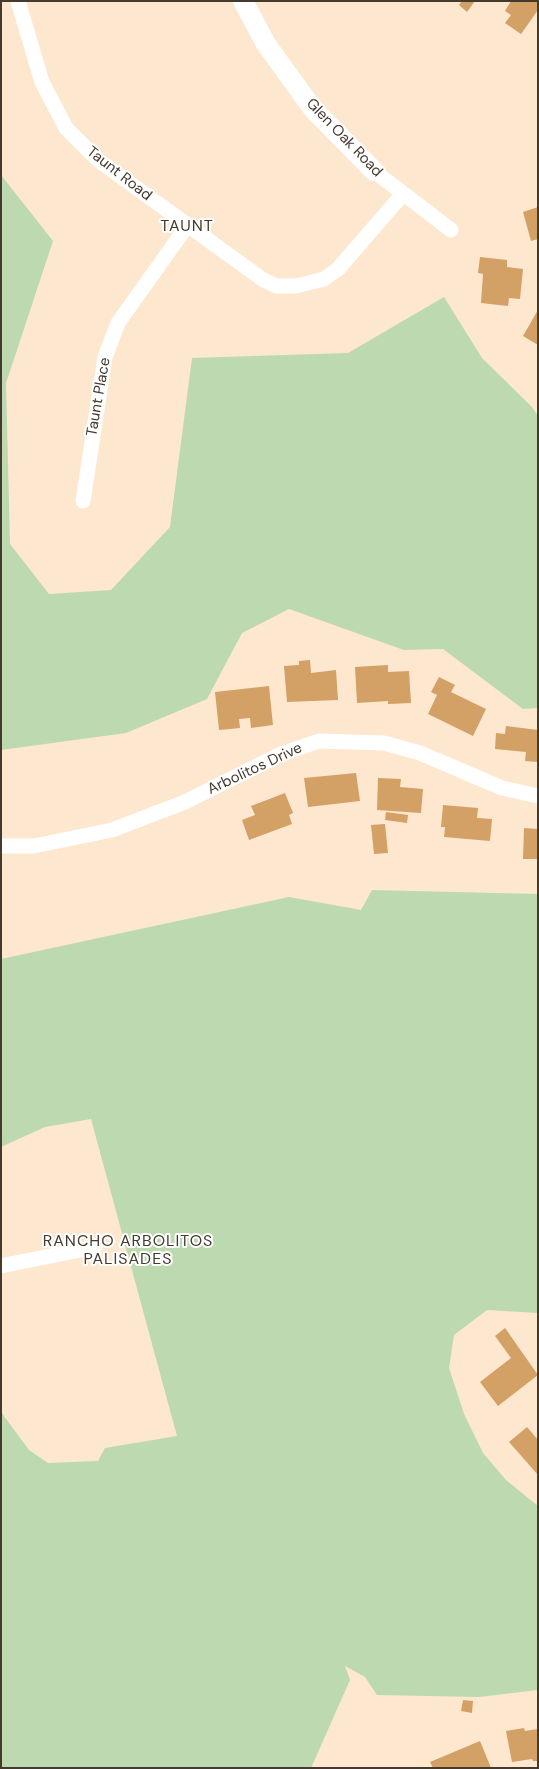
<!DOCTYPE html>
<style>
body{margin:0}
#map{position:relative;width:539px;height:1769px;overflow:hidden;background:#fde7cf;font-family:"DM Sans",sans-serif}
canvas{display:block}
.frame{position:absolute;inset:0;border:2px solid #443a2e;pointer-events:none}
</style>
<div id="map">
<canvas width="539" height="1769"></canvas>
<div class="frame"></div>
</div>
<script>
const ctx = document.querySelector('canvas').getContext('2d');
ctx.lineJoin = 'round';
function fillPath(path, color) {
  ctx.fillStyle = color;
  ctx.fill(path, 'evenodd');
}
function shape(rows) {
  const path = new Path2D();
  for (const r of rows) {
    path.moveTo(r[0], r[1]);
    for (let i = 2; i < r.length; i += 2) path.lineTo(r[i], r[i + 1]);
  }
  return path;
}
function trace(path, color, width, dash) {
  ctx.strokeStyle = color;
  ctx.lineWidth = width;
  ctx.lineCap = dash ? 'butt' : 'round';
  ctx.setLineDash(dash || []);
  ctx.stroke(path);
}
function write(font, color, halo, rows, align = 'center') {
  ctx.font = font + ' "DM Sans",sans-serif';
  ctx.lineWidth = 4;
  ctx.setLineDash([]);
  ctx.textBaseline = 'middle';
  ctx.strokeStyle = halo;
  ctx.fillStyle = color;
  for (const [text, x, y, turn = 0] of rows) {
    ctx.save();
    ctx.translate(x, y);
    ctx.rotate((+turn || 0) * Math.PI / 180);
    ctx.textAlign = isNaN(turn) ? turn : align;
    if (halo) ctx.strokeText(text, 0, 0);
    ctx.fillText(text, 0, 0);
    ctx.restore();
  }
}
const green = shape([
 [1,175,53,241,6,383,10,544,49,594,111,590,170,527,192,358,348,353,444,297,482,358,532,407,538,416,538,708,523,709,443,649,404,650,289,609,242,633,207,699,126,733,1,750],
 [372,890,538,894,538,1313,487,1310,454,1335,449,1368,464,1414,483,1453,506,1480,538,1506,538,1690,479,1697,377,1695,365,1677,345,1666,350,1680,311,1768,1,1768,1,1412,29,1450,48,1463,98,1461,105,1448,177,1436,91,1119,45,1127,1,1147,1,959,289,897,361,910]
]);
const building = shape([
 [462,1,475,1,467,12,459,5],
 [511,1,538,1,538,10,521,34,505,23,511,15,505,11],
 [538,207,538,239,531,241,523,212],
 [480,257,507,260,507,267,523,269,520,299,509,298,508,306,481,303,483,274,478,273],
 [538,310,538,345,523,336],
 [310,660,311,673,336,670,338,700,287,702,284,666,299,665,299,661],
 [388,665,388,672,409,671,411,703,388,704,388,701,357,703,355,667],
 [439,677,455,685,451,692,486,709,473,736,428,714,437,695,431,692],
 [269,686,273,725,251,728,250,718,239,719,240,728,219,730,215,692],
 [506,726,538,730,538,762,525,761,526,752,495,749,496,733,505,734],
 [356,773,360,801,308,807,304,778],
 [378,778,401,779,400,787,423,789,421,813,377,810],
 [285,793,293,813,289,815,292,824,249,840,242,820,255,815,251,806],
 [443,805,478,808,477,818,492,819,490,841,444,837,445,827,441,827],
 [386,812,408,815,407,823,385,820],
 [385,824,388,853,374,854,371,825],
 [524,828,538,829,538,859,523,859],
 [505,1328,538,1375,498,1406,480,1382,511,1358,495,1336],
 [527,1427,538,1440,538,1475,509,1442],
 [463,1700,473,1701,472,1713,461,1711],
 [524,1728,525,1731,538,1729,538,1761,533,1761,532,1759,512,1762,506,1731],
 [480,1741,491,1768,433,1768,430,1762]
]);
const street = shape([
 [18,1,42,82,66,128,98,160,262,279,276,286,296,286,324,279,338,269,402,195],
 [374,171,451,230],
 [83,501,105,357,118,323,187,226],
 [1,846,34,846,112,830,185,802,281,754,319,741,384,743,420,753,502,788,538,796],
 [1,1266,95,1247]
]);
const secondary = shape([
 [243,1,266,44,313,109,374,171]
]);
const streetNames = [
 ["Glen Oak Road",344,138,46],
 ["Taunt Road",119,174,38],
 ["Taunt Place",99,397,-80],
 ["Arbolitos Drive",255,769,-25]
];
const neighbourhoodNames = [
 ["TAUNT",187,227],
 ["RANCHO ARBOLITOS",128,1242],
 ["PALISADES",128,1260]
];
fillPath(green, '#bcd9b0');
fillPath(building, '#d3a066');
trace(street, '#fff', 15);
trace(secondary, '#fff', 20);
write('15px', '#443a2e', '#fff', streetNames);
ctx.letterSpacing = '1px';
write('16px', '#443a2e', '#fff', neighbourhoodNames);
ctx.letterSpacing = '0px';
</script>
